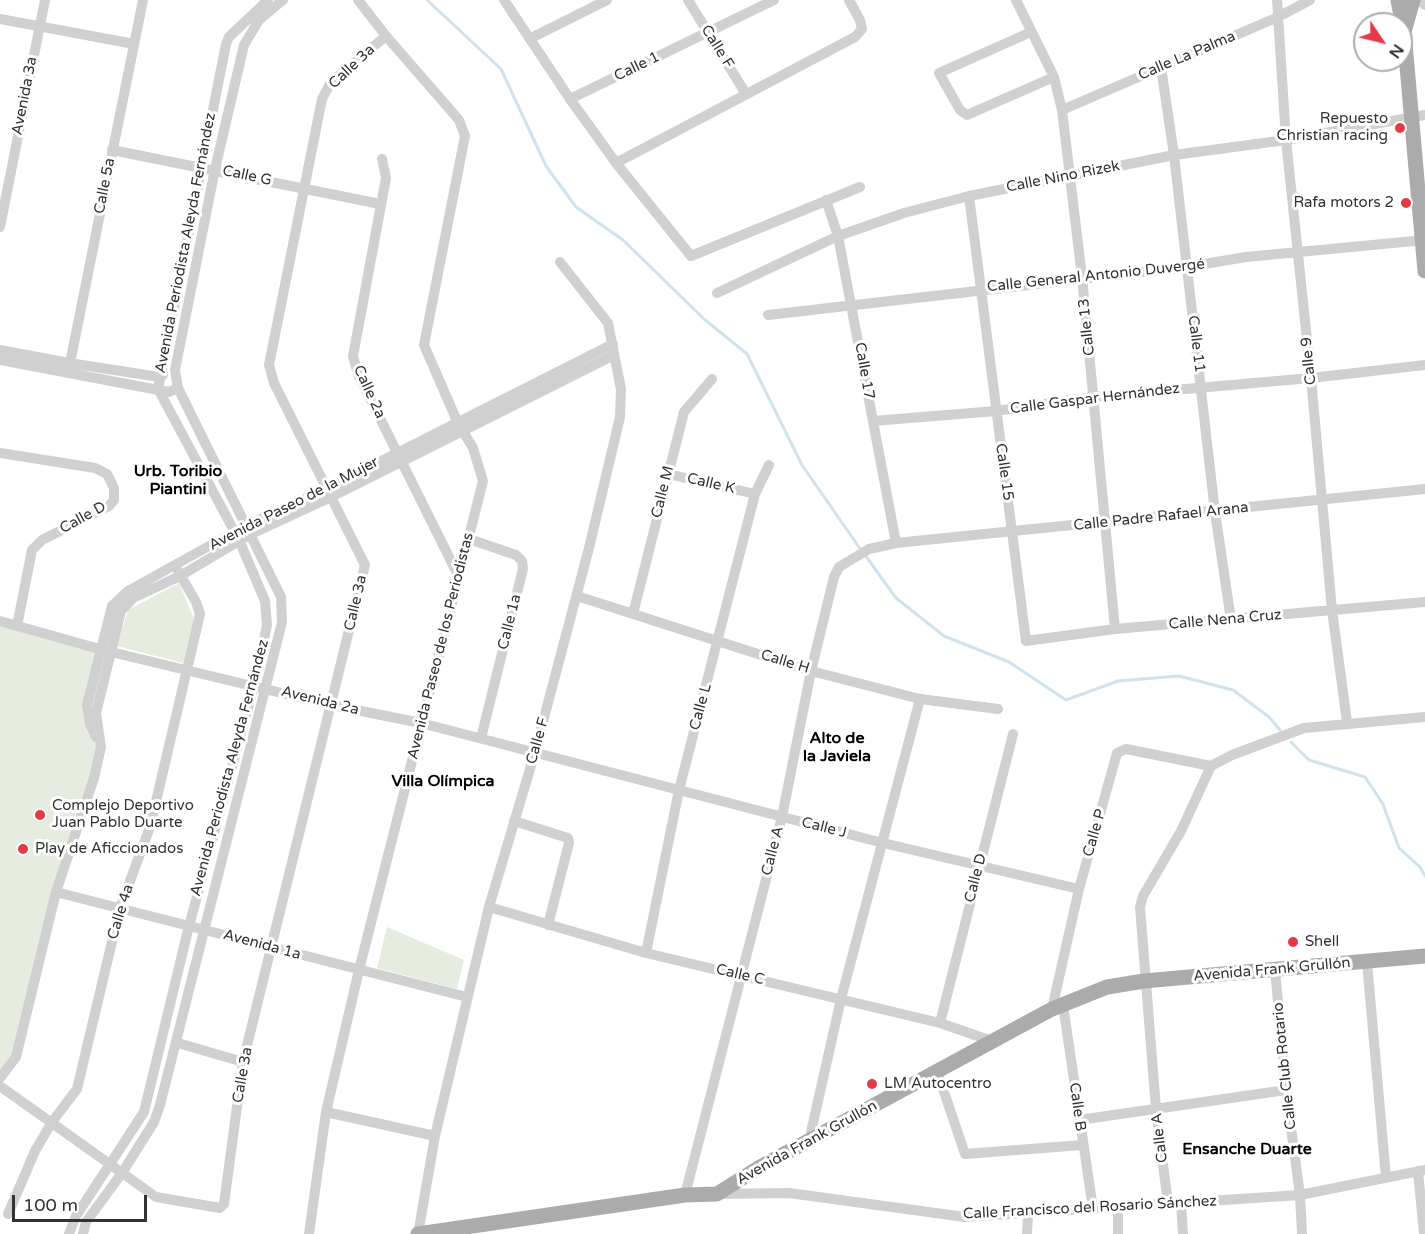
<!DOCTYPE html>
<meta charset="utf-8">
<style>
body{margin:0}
#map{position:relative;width:1425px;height:1234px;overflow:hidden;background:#fff;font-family:"Varela Round",sans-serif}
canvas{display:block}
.north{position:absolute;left:1353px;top:12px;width:60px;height:60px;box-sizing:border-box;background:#fff;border:2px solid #adadad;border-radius:50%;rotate:125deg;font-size:16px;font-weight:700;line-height:24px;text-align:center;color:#333}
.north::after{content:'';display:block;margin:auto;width:21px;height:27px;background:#e63946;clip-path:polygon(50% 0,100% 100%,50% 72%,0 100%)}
.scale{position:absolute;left:12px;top:1195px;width:135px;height:27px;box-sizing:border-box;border:3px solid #333;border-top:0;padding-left:8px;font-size:18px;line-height:21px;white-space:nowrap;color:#333;-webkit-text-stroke:4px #fff;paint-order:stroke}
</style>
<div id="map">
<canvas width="1425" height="1234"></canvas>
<div class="north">N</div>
<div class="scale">100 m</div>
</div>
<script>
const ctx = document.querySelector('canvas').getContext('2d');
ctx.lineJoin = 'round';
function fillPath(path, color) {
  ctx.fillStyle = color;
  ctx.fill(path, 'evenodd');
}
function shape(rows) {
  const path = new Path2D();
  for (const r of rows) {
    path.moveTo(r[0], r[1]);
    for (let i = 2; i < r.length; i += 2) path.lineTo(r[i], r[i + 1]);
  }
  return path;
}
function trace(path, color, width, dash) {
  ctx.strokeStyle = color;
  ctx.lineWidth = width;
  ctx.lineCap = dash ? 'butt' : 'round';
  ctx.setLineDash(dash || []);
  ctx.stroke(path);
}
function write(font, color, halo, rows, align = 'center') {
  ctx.font = font + ' "Varela Round",sans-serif';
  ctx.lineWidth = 6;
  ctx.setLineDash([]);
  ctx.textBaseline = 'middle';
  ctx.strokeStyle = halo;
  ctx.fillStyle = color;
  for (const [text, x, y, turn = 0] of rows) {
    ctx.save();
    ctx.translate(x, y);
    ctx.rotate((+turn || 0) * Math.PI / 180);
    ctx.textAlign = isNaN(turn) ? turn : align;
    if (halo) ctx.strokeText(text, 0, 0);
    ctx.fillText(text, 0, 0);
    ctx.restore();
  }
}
const green = shape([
 [179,583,194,619,183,663,117,646,128,610],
 [0,624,111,651,96,712,101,747,68,853,16,1057,0,1078],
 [387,927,464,960,457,989,377,968]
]);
const stream = shape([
 [427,0,501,69,546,166,576,207,623,240,704,319,747,354,802,465,861,550],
 [865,555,896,598,944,636,1009,662,1066,700,1118,681,1179,676,1233,690,1269,717,1280,730],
 [1291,742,1309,760,1365,777,1383,804,1399,848,1420,867,1425,876]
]);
const street = shape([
 [504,0,570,99],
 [688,0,746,94],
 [774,0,570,99,616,163,691,256,860,187],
 [1016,0,1054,77,1062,110,1082,277,1115,629],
 [1277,0,1286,140,1311,378,1332,610,1347,722],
 [1420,0,1425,5],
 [0,19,134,44],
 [1031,32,939,73,960,110,967,115,1054,77],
 [531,38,607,0],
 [1161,67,1174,155,1215,512,1231,620],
 [1062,110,1278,17,1310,0],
 [112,150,380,204],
 [382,159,386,178,353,356,358,374,458,575],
 [616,163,855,37,862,29,860,20,849,0],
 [969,196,1026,641,1115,629,1425,602],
 [826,200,838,236,896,543],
 [0,227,45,0],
 [717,293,838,236,904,213,969,196,1174,155,1286,140,1425,115],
 [768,315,1186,267,1246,257,1425,240],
 [0,350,69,363,159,377,163,375],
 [0,360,169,392,178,388],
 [68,373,143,0],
 [873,421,996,411,1094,397,1311,378,1425,365],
 [0,453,95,468,107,474,114,488,114,500,109,506,42,540,32,550,17,626],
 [668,474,755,494],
 [469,539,516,555,522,561,523,569,481,738],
 [577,596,811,671,920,699,998,709],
 [633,614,684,412,712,379],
 [0,621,103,650,331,705,421,723,883,843,1079,889],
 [96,737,90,724,87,705,112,606,128,591,245,526,326,489,613,344],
 [1211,766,1232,755,1304,728,1425,717],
 [514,821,568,838,569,843,548,925],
 [56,892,467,997],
 [489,907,646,953,940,1023,992,1041],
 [646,953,679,790,755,494,769,465],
 [1367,962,1386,1178],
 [1275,969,1286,1090,1300,1195,1302,1234],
 [1063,1005,1093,1209],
 [1052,1009,1079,889,1117,753,1126,749,1211,766],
 [940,1023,1013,734],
 [178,1043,243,1062],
 [937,1071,965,1154,1082,1145],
 [0,1078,16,1057,56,892,94,778,101,747,96,713,121,611,133,598,180,576,249,535,331,497,614,355],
 [0,1086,156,1197,220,1208,224,1204,243,1062,365,565,274,383,269,365,322,99,331,82,386,36],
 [326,1112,435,1136],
 [1079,1120,1286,1090],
 [812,1140,811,1132,841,999,920,699],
 [1418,1171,1424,1234],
 [719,1194,789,1193,965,1217,1300,1195,1425,1170],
 [685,1195,782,817,811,671,834,577,839,567,869,549,896,543,1425,489],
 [1181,1203,1183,1234],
 [1168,1204,1156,1109,1140,907,1143,896,1181,831,1211,766],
 [8,1214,35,1151,52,1122,77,1089,120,908,150,827,200,614,196,602,178,571],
 [69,1234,76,1216,144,1112,189,926,254,686,267,625,265,601,239,540,158,389,226,44,229,37,268,0],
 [83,1234,86,1222,122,1173,154,1122,160,1105,282,622,281,597,178,388,175,370,215,169,244,45,259,20,283,0],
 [309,1234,326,1112,359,970,483,481,473,448,457,421,424,345,465,136,459,120,386,36,358,0],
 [418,1234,435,1136,489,907,535,752,589,548,620,417,621,389,608,323,560,262],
 [1027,1234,1028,1215],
 [1118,1234,1118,1208]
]);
const primary = shape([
 [1398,0,1404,32,1425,271],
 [1404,32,1413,0],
 [418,1234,685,1195,717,1194,760,1167,1052,1009,1107,987,1144,981,1425,956]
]);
const markers = [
 [1400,128,6,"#e63946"],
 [1406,203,6,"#e63946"],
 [40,815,6,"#e63946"],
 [23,849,6,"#e63946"],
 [1293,942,6,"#e63946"],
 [872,1084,6,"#e63946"]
];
const streetNames = [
 ["Calle F",717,47,58],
 ["Calle La Palma",1187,56,-23],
 ["Calle 3a",352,67,-43],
 ["Calle 1",637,67,-26],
 ["Avenida 3a",25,96,-79],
 ["Calle G",247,176,12],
 ["Calle Nino Rizek",1063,177,-11],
 ["Calle 5a",105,186,-79],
 ["Avenida Periodista Aleyda Fernández",186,243,-79],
 ["Calle General Antonio Duvergé",1096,276,-6],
 ["Calle 13",1087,327,-96],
 ["Calle 11",1196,344,83],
 ["Calle 9",1309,361,-96],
 ["Calle 17",864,371,80],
 ["Calle 2a",369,392,65],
 ["Calle Gaspar Hernández",1095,399,-7],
 ["Calle 15",1004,472,82],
 ["Calle K",711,484,13],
 ["Calle M",663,492,-76],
 ["Avenida Paseo de la Mujer",294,504,-27],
 ["Calle Padre Rafael Arana",1161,517,-6],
 ["Calle D",83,518,-29],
 ["Calle 3a",356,603,-77],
 ["Calle Nena Cruz",1225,620,-5],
 ["Calle 1a",510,622,-76],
 ["Avenida Paseo de los Periodistas",441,646,-76],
 ["Calle H",785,662,17],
 ["Avenida 2a",320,701,14],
 ["Calle L",701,707,-75],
 ["Calle F",538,741,-74],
 ["Avenida Periodista Aleyda Fernández",230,768,-75],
 ["Calle J",824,828,14],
 ["Calle P",1095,833,-74],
 ["Calle A",773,851,-76],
 ["Calle D",976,878,-76],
 ["Calle 4a",121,912,-73],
 ["Avenida 1a",262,945,15],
 ["Avenida Frank Grullón",1272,970,-5],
 ["Calle C",740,975,13],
 ["Calle Club Rotario",1285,1066,-96],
 ["Calle 3a",243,1075,-80],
 ["Calle B",1077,1107,82],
 ["Calle A",1160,1138,-97],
 ["Avenida Frank Grullón",807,1143,-29],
 ["Calle Francisco del Rosario Sánchez",1090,1208,-3]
];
const poiNames = [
 ["Repuesto",1388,119,"right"],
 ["Christian racing",1388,136,"right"],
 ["Rafa motors 2",1394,203,"right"],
 ["Complejo Deportivo",52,806],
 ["Juan Pablo Duarte",52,823],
 ["Play de Aficcionados",35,849],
 ["Shell",1305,942],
 ["LM Autocentro",884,1084]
];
const neighbourhoodNames = [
 ["Urb. Toribio",178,472],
 ["Piantini",178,490],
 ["Alto de",837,739],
 ["la Javiela",837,757],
 ["Villa Olímpica",443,782],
 ["Ensanche Duarte",1247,1150]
];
fillPath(green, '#e6ecdf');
trace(stream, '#cfe2ee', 3);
trace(street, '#d0d0d0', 10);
trace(primary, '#ababab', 15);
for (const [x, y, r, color] of markers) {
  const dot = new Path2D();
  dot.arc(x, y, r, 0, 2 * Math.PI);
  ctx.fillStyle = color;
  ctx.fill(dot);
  trace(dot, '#fff', 2);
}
write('15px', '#333', '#fff', streetNames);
write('15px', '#333', '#fff', poiNames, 'left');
write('bold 16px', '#000', '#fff', neighbourhoodNames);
</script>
